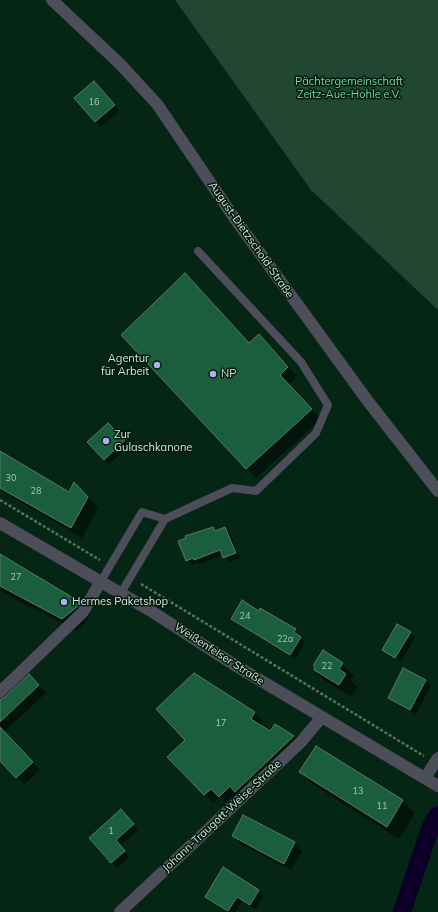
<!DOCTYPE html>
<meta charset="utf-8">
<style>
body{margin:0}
canvas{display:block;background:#052515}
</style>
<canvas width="438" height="912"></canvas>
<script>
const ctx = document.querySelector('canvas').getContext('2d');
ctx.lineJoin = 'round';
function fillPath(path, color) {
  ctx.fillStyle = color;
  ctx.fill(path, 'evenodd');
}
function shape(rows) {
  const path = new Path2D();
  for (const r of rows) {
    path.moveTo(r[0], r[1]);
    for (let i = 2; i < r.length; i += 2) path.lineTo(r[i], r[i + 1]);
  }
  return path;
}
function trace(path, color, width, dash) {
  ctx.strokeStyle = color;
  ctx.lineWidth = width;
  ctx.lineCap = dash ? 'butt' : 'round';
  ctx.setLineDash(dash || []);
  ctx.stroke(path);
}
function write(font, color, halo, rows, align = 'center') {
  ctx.font = font + ' Mulish,sans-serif';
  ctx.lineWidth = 3;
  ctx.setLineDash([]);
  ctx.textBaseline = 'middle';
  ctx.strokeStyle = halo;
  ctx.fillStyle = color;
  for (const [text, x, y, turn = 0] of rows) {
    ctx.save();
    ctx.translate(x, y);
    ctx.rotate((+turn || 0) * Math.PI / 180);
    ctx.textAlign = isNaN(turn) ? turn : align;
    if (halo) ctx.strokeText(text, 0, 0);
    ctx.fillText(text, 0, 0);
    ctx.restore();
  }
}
const green = shape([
 [175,0,438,0,438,310,311,190]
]);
const shadow = shape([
 [99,87,119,111,101,127,75,98],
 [122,335,249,344,259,335,297,376,288,385,321,419,256,478],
 [113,429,129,446,109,464,104,459],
 [0,452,69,494,85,494,98,508,82,538,0,490],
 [212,528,216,532,225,528,230,533,240,558,229,562,223,555,200,564,198,562,192,565,187,560,179,541,203,530],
 [0,555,80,603,91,615,77,631,30,606,29,607,0,590],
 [261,609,296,630,300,635,299,637,305,642,295,659,237,624,232,619,259,612],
 [410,632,415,637,401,662,383,650],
 [323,652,342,664,354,676,351,681,358,687,351,697,324,680,312,668],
 [29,675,46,693,4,732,40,770,24,785,0,759,0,702],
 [426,681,431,686,416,714,394,703,389,698],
 [254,712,263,721,260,726,270,733,275,725,294,737,302,746,228,805,220,797,213,803,169,757],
 [316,748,403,801,415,813,399,839,312,784,300,772],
 [126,816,138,830,120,846,129,857,117,868,90,838],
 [233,836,294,843,302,851,291,870,240,844],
 [223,869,264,896,255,909,242,901,235,912,228,912,206,897]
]);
const canal = shape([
 [402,912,431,826,438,815]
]);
const building = shape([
 [94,81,115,105,95,122,74,98,94,81],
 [185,273,249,343,259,334,288,367,280,375,312,409,246,469,121,335,185,273],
 [108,423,125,440,104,460,87,442,108,423],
 [0,451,69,492,74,482,88,497,71,528,0,488,0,451],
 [213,527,215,531,225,527,236,553,223,558,220,550,194,560,193,558,186,561,178,541,186,538,185,536,213,527],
 [0,554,80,602,77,607,62,619,0,586,0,554],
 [242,600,259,611,260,608,296,629,294,632,301,637,290,655,231,619,242,600],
 [397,624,411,632,395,658,382,650,397,624],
 [323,650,343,663,339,669,346,674,339,685,314,670,314,664,323,650],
 [403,668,426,680,410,710,388,698,403,668],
 [194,673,255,712,251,719,270,731,275,724,294,736,235,792,230,786,219,797,211,789,204,795,167,757,185,740,156,709,194,673],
 [29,674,39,685,0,722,0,700,5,697,29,674],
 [0,727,33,762,16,778,0,761,0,727],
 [316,746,403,800,387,827,299,772,316,746],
 [121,809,134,824,116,840,125,851,111,863,89,838,121,809],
 [243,815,295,842,284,864,232,836,243,815],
 [223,867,259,890,250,905,237,897,228,911,205,897,223,867]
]);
const path = shape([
 [0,500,100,560],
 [141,584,424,756]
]);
const service = shape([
 [101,581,142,512,165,519],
 [121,593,165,519,232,488,256,491,316,433,328,405,301,362,198,251]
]);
const minor = shape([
 [52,0,120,64,157,104,235,219,306,316,367,400,438,491],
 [0,692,83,612,101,581],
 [425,778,438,758],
 [120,912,301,742,321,718]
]);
const tertiary = shape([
 [0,523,151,611,233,664,438,786]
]);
const markers = [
 [157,365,4,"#b5acf8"],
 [213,374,4,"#b5acf8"],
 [106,441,4,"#b5acf8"],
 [64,602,4,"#b5acf8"]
];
const numberNames = [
 ["16",94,102],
 ["30",11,478],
 ["28",36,491],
 ["27",16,577],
 ["24",245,616],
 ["22a",285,639],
 ["22",327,666],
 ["17",221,723],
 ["13",358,791],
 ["11",382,806],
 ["1",111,831]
];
const parkNames = [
 ["Pächtergemeinschaft",349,82],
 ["Zeitz-Aue-Hohle e.V.",349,95]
];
const streetNames = [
 ["August-Dietzschold-Straße",251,240,55],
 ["Weißenfelser Straße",219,654,33],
 ["Johann-Traugott-Weise-Straße",222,816,-43]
];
const poiNames = [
 ["Agentur",149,359,"right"],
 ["für Arbeit",149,372,"right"],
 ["NP",221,374],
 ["Zur",114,435],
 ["Gulaschkanone",114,448],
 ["Hermes Paketshop",72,602]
];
fillPath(green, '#214632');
fillPath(shadow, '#0007');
trace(canal, '#0c0029', 18);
fillPath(building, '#1b5e3e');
trace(building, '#597a66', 1);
trace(path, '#577263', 2.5, [3, 2]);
trace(service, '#4e4d5a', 8);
trace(minor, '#4e4d5a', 12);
trace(tertiary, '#4e4d5a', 12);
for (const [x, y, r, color] of markers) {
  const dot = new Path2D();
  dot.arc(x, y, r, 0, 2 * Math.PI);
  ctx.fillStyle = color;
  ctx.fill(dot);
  trace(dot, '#001b0c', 1.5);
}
write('9px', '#a7c6b4', null, numberNames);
write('11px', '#79d6a3', '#001b0c', parkNames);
write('11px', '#d6e8dc', '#001b0c', streetNames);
write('11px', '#d6e8dc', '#001b0c', poiNames, 'left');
</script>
